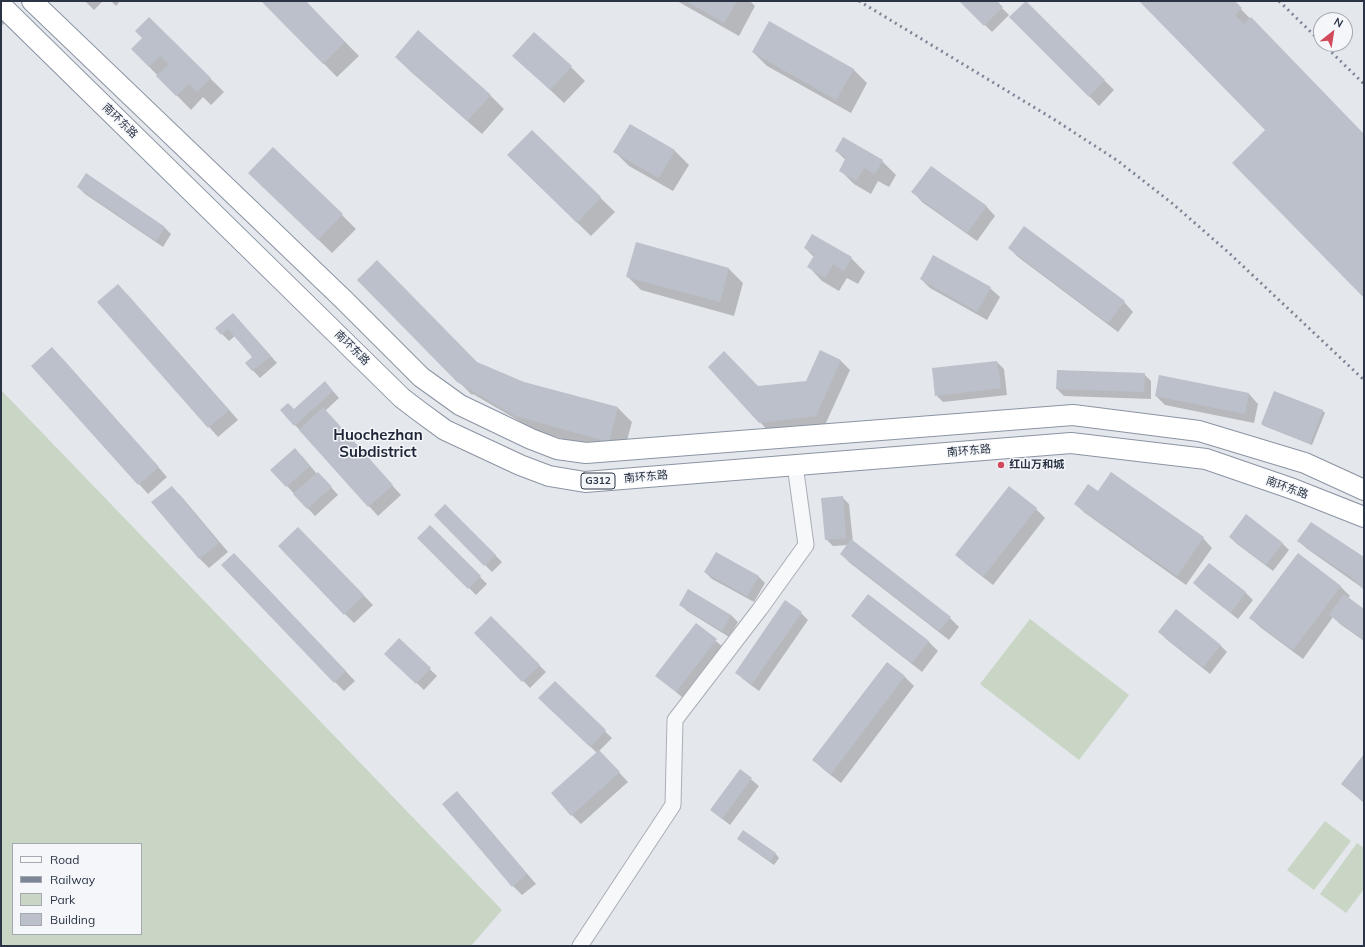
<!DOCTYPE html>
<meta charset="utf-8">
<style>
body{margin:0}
#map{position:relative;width:1365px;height:947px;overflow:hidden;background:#e4e7ec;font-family:Mulish,sans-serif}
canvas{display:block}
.frame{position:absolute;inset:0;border:2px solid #2b3445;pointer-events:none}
.legend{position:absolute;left:12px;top:843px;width:130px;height:92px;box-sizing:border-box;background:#f4f6f9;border:1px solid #a4a8b1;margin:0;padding:5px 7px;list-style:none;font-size:12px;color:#2b3445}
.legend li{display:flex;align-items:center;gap:8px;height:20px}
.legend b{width:20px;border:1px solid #a4a8b1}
.north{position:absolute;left:1313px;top:12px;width:40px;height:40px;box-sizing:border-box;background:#f4f6f9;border:1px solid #a4a8b1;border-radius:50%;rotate:30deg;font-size:11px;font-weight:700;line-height:16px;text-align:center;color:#2b3445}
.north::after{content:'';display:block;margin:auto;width:14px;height:18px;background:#d1495b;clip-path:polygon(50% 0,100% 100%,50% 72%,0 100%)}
</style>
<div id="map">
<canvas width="1365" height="947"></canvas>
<div class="frame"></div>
<ul class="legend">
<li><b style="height:5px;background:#f7f8fa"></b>Road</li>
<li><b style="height:5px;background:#7d8696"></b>Railway</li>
<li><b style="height:11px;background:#c9d6c5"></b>Park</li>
<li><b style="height:11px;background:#bbc0ca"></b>Building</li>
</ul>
<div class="north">N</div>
</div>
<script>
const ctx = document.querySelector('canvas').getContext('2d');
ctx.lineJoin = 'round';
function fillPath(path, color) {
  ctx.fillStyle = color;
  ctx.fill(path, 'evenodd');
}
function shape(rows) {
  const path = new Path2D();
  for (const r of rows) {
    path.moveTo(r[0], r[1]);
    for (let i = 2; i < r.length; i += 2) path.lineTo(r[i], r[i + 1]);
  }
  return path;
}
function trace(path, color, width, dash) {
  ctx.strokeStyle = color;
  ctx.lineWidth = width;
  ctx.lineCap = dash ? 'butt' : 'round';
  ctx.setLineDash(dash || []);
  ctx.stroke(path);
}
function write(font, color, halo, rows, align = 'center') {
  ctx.font = font + ' Mulish,"Noto Sans SC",sans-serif';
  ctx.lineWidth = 3;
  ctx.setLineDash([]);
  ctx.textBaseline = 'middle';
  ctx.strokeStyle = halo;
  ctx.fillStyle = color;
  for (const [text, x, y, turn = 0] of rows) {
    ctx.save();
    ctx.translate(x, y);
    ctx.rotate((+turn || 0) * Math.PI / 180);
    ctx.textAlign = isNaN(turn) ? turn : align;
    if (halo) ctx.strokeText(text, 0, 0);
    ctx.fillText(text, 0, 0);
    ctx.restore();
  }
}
const green = shape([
 [1,390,502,910,471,946,1,946],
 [13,844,141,844,141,934,13,934],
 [1030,619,1129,695,1079,760,980,684],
 [1325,821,1351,841,1314,890,1287,870],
 [1357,843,1364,848,1364,889,1346,913,1320,894]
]);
const shadow = shape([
 [85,1,103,1,94,10],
 [111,1,120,1,116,6],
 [262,1,305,1,359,56,337,77],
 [677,1,750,1,755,6,739,36],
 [961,1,995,1,1009,15,992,32],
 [1141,1,1233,1,1364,135,1364,297,1267,130],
 [1026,2,1114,90,1099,106,1010,17],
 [1,17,6,22,1,26],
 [149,18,224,92,211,105,203,97,191,110,132,49,143,38],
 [753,52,853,69,867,83,851,113,767,66],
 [396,57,490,95,504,109,482,134,410,71],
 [571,67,585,81,564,103,528,69],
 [630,125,675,151,689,165,673,191,629,166,615,152],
 [532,131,615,212,591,236,522,169],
 [836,151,882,161,896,175,889,187,878,181,871,194,854,184,840,170,846,160],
 [263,186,342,215,356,229,332,253],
 [78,187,165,228,171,234,163,247,85,194],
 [913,192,986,206,995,216,977,241,922,202],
 [805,248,851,258,865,272,858,284,847,278,839,291,822,281,809,267,814,257],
 [1009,248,1124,302,1133,312,1118,332,1018,257],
 [729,269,743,283,734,316,641,290,627,276],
 [921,279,990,288,1000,297,987,320,930,288],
 [358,280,477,363,524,383,618,408,632,422,623,455,530,430,526,425,473,394,472,395],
 [127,294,238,420,218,437,98,302],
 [233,314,277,363,260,378,246,363,253,357,235,336,229,341,222,334],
 [62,358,167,477,148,494,33,366],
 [840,360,850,370,825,425,769,432,760,422,758,387,806,382],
 [997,362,1004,369,1007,395,943,402,936,395],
 [1144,374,1151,381,1151,399,1064,396,1057,389],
 [332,390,339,398,325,411,401,495,378,516,295,425,294,410],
 [1274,392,1323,411,1325,413,1312,445,1264,426,1262,424],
 [1249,394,1258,404,1254,423,1165,405,1156,396],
 [302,456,317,474,325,480,338,495,315,516,272,470],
 [171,487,181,496,228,552,209,568,200,559,153,502],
 [1098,492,1203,538,1212,548,1186,585,1085,513,1075,504],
 [842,497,849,504,853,542,950,618,959,627,949,640,850,563,841,554,848,545,833,546,826,539],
 [445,505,502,562,492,572,435,515],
 [1036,509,1045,518,993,585,966,564,957,555],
 [430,526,487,584,476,595,419,538],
 [1230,537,1282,543,1289,550,1273,571,1237,544],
 [308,538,373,605,354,623,345,614],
 [1299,541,1364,559,1364,589,1306,548],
 [243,563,355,681,344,691,335,682],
 [1209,565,1246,593,1253,600,1238,619,1201,590,1194,583],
 [705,572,758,576,765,583,754,602,712,579],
 [1340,586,1350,596,1348,598,1364,610,1364,641,1340,624,1333,617,1303,659,1260,627,1251,618],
 [868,595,929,642,938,651,922,672,862,625,852,616],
 [680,604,731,615,738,622,729,637,687,611],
 [801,613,808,620,759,691,743,679,736,672],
 [491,617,546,672,530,688,476,633],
 [696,624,723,647,683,698,656,675],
 [1160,632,1220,645,1227,652,1210,674,1166,639],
 [399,640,437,676,424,690,393,660],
 [887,663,905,677,914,686,841,783,823,769,814,760],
 [555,683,612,738,599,751,628,782,581,824,572,815,597,753,540,698],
 [1364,757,1364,803,1342,784],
 [740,770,759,786,730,825,711,810],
 [466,802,536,884,522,895,513,886],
 [738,839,775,853,779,858,774,865,743,843]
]);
const building = shape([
 [261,1,306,1,345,42,323,64],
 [686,1,737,1,724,23],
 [959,1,997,1,1003,7,984,26],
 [1026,1,1105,80,1089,97,1009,17],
 [1139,1,1235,1,1242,8,1235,15,1244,24,1251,17,1364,134,1364,298,1232,163,1265,130],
 [149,17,211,78,197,92,189,84,176,96,156,76,169,64,160,56,149,67,131,49,142,38,135,31],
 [769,21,854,69,836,100,752,52],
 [418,30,491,95,467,121,395,57],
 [534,32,572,66,550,90,512,56],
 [630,124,675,150,659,178,613,152],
 [532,130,601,197,577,223,507,155],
 [843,137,883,160,875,174,864,168,856,181,839,171,846,157,835,151],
 [273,147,343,214,318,240,248,173],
 [931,166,987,206,967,233,911,192],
 [86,173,165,227,156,241,77,187],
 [1024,226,1125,301,1108,323,1008,248],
 [812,234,852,257,844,271,833,264,825,278,807,267,815,254,804,248],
 [636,242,729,268,720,302,626,277],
 [933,255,991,287,977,312,920,279],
 [377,260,477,362,524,382,618,407,609,442,515,416,457,382,357,280],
 [118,284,229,410,208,428,97,302],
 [233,313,271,356,252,371,245,363,252,357,228,329,221,335,215,328],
 [52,347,159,467,138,485,31,366],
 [820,350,841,360,816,416,759,423,708,367,724,351,758,386,806,381],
 [997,361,1001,388,935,396,932,368],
 [1057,370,1145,373,1144,392,1056,389],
 [1159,375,1249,393,1245,414,1155,396],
 [325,381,333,391,294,426,280,410,288,403,294,409],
 [1274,391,1323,410,1310,444,1261,424],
 [323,407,393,485,368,507,299,430],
 [295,448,310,466,286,487,270,470],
 [318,472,332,487,307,509,293,494],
 [1111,472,1204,537,1177,576,1074,504,1088,484,1098,491],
 [172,486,219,543,199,559,151,502],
 [1009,486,1037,508,983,577,955,555],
 [843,496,846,538,825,540,821,498],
 [445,504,496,555,484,566,434,515],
 [1246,514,1283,543,1266,565,1229,537],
 [1311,522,1364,557,1364,590,1351,577,1297,541],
 [430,525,481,576,468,589,417,538],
 [298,527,364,595,344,615,278,546],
 [851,539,951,617,939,631,840,554],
 [716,552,759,576,747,596,704,572],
 [234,553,346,671,334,683,221,565],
 [1298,553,1341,586,1293,650,1249,618],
 [1209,563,1246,592,1231,613,1193,583],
 [688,589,731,615,722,631,679,605],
 [868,594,929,641,912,663,851,616],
 [1344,594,1364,609,1364,640,1329,615],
 [785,600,802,612,752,684,735,673],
 [1176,609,1221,645,1203,667,1158,632],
 [491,616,540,665,522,682,474,633],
 [696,623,717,639,676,692,655,676],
 [399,638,431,668,416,684,384,654],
 [887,662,905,676,831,774,812,760],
 [555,681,606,730,590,747,538,698],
 [599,750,620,772,571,816,551,793],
 [1364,754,1364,802,1341,784],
 [740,769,752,778,722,819,710,810],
 [457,791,527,874,512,887,442,804],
 [743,830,776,853,770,861,737,839]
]);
const tertiary = shape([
 [580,946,673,805,675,720,760,609,806,545,795,465]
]);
const trunk = shape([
 [32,1,343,299,421,377,460,405,531,439,557,449,586,453,1073,415,1199,431,1305,463,1364,490],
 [1,5,402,398,419,411,445,430,520,465,549,476,585,482,1071,443,1206,459,1293,489,1364,517]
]);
const rail = shape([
 [859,1,1055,120,1118,161,1173,204,1228,252,1364,380],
 [1279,1,1321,42],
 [1323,44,1364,84]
]);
const markers = [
 [1001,465,4,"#d1495b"]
];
const shields = [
 [598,481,34]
];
const shieldNames = [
 ["G312",598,481]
];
const streetNames = [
 ["南环东路",120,121,44],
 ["南环东路",352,348,45],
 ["南环东路",969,451,-5],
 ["南环东路",646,477,-5],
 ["南环东路",1287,488,20]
];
const poiNames = [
 ["红山万和城",1009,465]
];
const districtNames = [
 ["Huochezhan",378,435],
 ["Subdistrict",378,452]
];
fillPath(green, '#c9d6c5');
fillPath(shadow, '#0003');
fillPath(building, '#bbc0ca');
trace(tertiary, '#a9aeb7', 17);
trace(trunk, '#8b94a3', 22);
trace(tertiary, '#f7f8fa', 15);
trace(trunk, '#fff', 20);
trace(rail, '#7d8696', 3, [2, 4]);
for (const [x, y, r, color] of markers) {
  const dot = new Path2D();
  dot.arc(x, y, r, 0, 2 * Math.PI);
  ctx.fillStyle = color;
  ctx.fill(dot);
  trace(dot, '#f4f6f9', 1.5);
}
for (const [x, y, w] of shields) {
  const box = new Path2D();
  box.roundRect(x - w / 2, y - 8, w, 16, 3);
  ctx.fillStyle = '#f4f6f9';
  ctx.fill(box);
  trace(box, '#2b3445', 1);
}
write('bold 10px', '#2b3445', null, shieldNames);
write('11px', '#2b3445', '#f4f6f9', streetNames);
write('bold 11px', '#2b3445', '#f4f6f9', poiNames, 'left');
write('bold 15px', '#1d2536', '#f4f6f9', districtNames);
</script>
